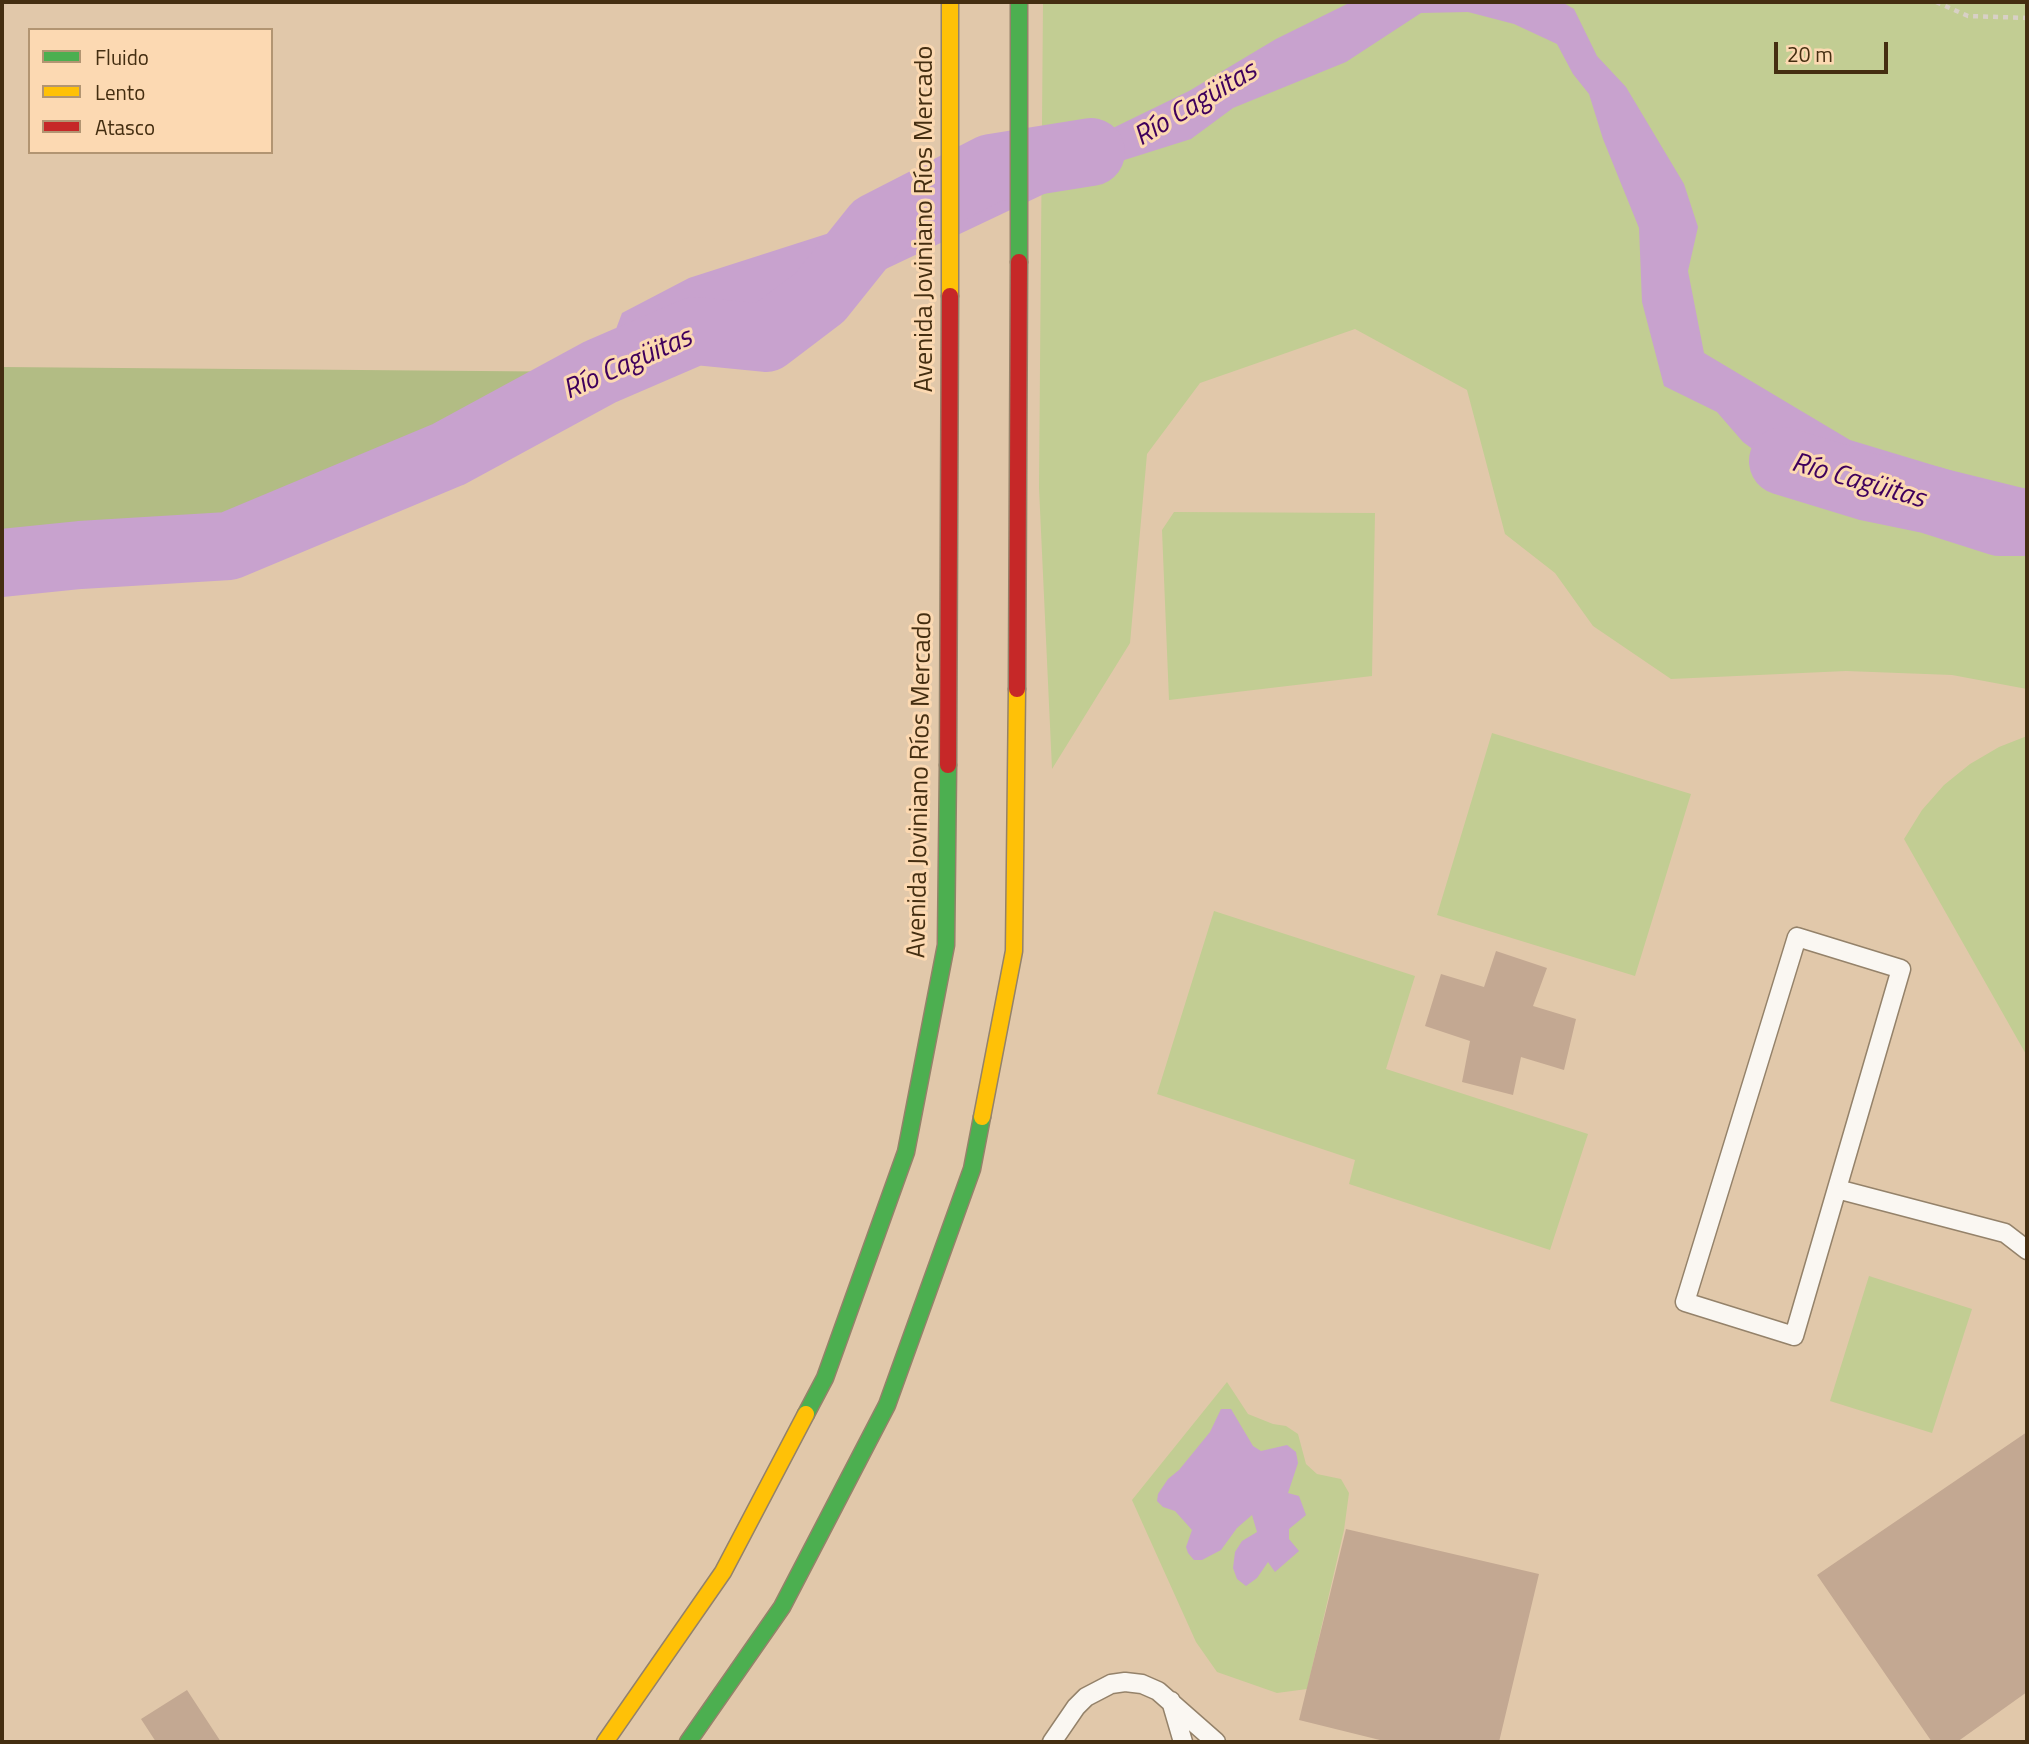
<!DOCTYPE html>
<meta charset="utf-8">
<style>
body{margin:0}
#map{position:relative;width:2029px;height:1744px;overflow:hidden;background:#e1c8aa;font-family:"Titillium Web",sans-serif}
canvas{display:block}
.frame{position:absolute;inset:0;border:4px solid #442e11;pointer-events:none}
.legend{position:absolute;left:28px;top:28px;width:245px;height:126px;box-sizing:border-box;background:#fcd9b2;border:2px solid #b29572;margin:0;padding:9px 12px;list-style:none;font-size:21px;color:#442e11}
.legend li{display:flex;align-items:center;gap:14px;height:35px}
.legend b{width:35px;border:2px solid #b29572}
.scale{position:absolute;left:1774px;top:42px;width:114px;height:32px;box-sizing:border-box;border:4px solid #442e11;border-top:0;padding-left:9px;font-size:21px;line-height:24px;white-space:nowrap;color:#442e11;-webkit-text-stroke:5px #fcd9b2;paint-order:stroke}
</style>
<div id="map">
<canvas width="2029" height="1744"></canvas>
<div class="frame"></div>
<ul class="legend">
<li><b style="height:9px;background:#4caf50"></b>Fluido</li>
<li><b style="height:9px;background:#ffc107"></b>Lento</li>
<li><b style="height:9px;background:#c62828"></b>Atasco</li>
</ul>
<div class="scale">20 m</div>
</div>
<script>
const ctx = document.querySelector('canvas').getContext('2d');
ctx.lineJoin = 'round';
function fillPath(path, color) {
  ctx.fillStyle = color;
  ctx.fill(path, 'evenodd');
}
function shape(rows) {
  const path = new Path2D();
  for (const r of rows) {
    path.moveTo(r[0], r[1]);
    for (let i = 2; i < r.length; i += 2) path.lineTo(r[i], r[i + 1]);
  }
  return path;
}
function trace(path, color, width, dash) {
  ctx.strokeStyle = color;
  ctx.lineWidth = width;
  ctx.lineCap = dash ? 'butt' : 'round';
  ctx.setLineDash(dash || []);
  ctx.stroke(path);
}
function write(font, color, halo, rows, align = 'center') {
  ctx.font = font + ' "Titillium Web",sans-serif';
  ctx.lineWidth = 6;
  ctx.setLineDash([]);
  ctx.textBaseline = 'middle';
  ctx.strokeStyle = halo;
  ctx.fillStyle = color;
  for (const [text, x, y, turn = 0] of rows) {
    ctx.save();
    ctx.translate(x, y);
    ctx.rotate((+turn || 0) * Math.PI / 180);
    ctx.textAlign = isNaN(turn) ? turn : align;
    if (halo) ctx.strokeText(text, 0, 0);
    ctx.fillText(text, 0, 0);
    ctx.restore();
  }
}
const green = shape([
 [1043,2,2027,2,2027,689,1952,675,1846,671,1671,679,1593,626,1555,573,1505,534,1467,390,1355,329,1200,383,1147,454,1130,643,1052,769,1039,488],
 [1174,512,1375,513,1372,676,1169,700,1162,530],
 [1492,733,1691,794,1635,976,1437,915],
 [2027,736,2027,1056,1904,839,1922,810,1944,785,1970,764,1999,747],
 [1214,911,1415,976,1386,1069,1588,1134,1550,1250,1349,1184,1355,1160,1157,1094],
 [1869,1276,1972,1309,1932,1433,1830,1401],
 [1227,1382,1248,1414,1273,1424,1286,1426,1298,1434,1306,1464,1317,1474,1341,1479,1349,1493,1344,1530,1307,1689,1277,1693,1217,1672,1196,1642,1132,1500]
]);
const forest = shape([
 [2,367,600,372,449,454,229,546,80,555,2,563]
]);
const water = shape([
 [1351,2,1562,2,1574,9,1597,56,1626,87,1684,184,1698,227,1688,271,1704,353,1850,440,1946,469,2027,489,2027,526,1989,532,1953,510,1933,491,1889,485,1831,495,1796,481,1743,442,1717,412,1664,386,1642,302,1639,228,1603,139,1589,94,1573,74,1557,44,1514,24,1468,12,1421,13,1346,62,1233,108,1191,139,1099,168,873,275,716,319,600,372,622,313,689,278,870,220,1082,143,1189,91,1276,39],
 [1221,1409,1231,1409,1253,1446,1261,1451,1287,1445,1296,1452,1298,1463,1288,1493,1299,1496,1306,1515,1289,1529,1289,1539,1299,1551,1275,1572,1268,1562,1257,1578,1246,1586,1237,1579,1233,1568,1235,1552,1242,1541,1257,1532,1252,1515,1237,1528,1221,1550,1202,1560,1194,1560,1188,1553,1186,1547,1192,1530,1175,1511,1163,1507,1157,1501,1158,1494,1168,1479,1179,1470,1210,1432]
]);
const river = shape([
 [1783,461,1868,487,1931,500,2000,522,2027,522],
 [2,563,80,555,229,546,449,454,600,372,695,331,766,338,820,297,876,227,991,168,1091,152]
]);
const building = shape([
 [1496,951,1547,968,1533,1006,1576,1019,1564,1070,1521,1057,1513,1095,1462,1082,1470,1041,1425,1026,1441,974,1484,987],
 [2027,1432,2027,1692,1957,1742,1932,1742,1817,1575],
 [1346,1529,1539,1574,1499,1742,1388,1742,1299,1720],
 [187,1690,221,1742,156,1742,141,1719]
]);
const path = shape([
 [1936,2,1968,16,2027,18]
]);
const lane = shape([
 [1797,937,1901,969,1794,1336,1685,1302,1797,937],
 [1837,1189,2005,1233,2027,1250],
 [1171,1701,1183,1742],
 [1052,1742,1076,1707,1086,1697,1111,1684,1125,1682,1142,1684,1158,1691,1216,1742]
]);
const fast = shape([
 [1019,2,1019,262],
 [806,1414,825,1378,906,1152,946,945,948,765],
 [688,1742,782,1607,887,1405,972,1169,982,1117]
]);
const slow = shape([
 [950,2,950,296],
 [982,1117,1014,951,1017,689],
 [605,1742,723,1572,806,1414]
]);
const jam = shape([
 [1017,689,1019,262],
 [948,765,950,296]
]);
const streetNames = [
 ["Avenida Joviniano Ríos Mercado",926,219,-90],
 ["Avenida Joviniano Ríos Mercado",921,785,-89]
];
const waterNames = [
 ["Río Cagüitas",1196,105,-31],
 ["Río Cagüitas",628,365,-24],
 ["Río Cagüitas",1858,482,16]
];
fillPath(green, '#c2cd93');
fillPath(forest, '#b2bc84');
fillPath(water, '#c8a2ce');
trace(river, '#c8a2ce', 68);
fillPath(building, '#c3a892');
trace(lane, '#94826a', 21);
trace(fast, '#94826a', 19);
trace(slow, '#94826a', 19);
trace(jam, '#94826a', 19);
trace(path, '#d8d0c6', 4.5, [5, 5]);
trace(lane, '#faf7f2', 18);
trace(fast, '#4caf50', 16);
trace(slow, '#ffc107', 16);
trace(jam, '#c62828', 16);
write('26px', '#442e11', '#fcd9b2', streetNames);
write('italic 28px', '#3f005c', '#fcd9b2', waterNames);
</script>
